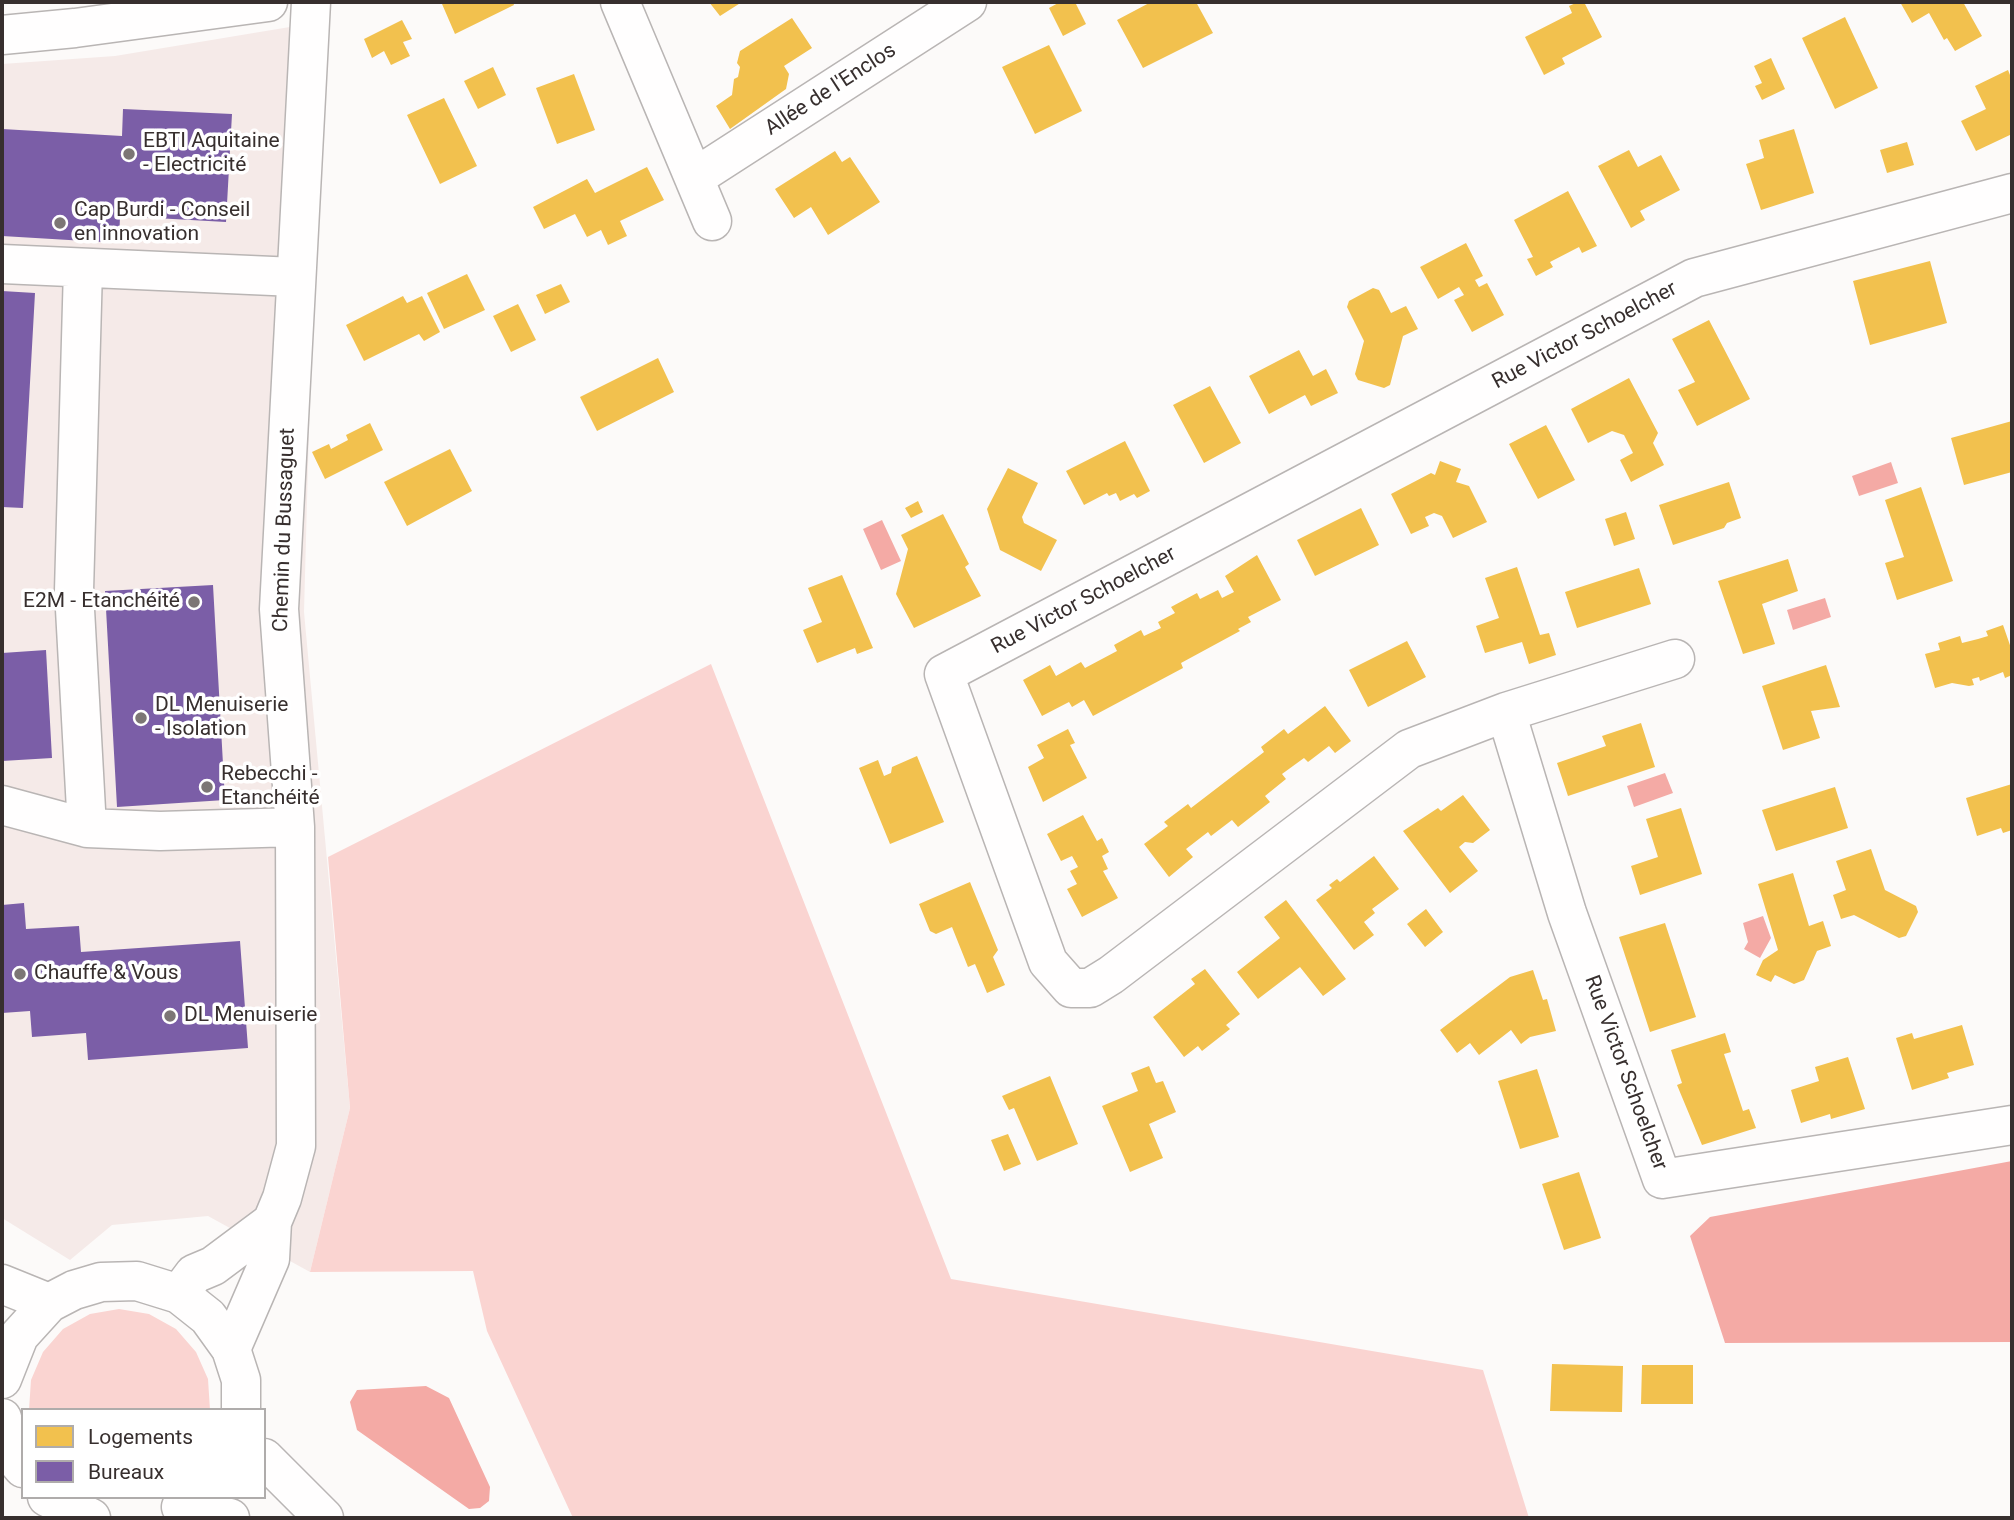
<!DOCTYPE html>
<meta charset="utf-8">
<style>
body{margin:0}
#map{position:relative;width:2014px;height:1520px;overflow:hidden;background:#fcfaf9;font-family:Roboto,sans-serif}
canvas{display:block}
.frame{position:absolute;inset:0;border:4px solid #372f2e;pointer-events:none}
.legend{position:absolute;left:21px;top:1408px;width:245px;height:91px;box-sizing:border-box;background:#fff;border:2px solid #afacab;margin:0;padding:9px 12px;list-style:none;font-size:21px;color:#372f2e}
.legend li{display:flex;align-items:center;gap:14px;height:35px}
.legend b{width:35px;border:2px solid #afacab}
</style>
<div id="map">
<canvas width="2014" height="1520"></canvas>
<div class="frame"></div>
<ul class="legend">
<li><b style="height:19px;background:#f2c14e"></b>Logements</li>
<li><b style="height:19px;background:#7b5ea7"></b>Bureaux</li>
</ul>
</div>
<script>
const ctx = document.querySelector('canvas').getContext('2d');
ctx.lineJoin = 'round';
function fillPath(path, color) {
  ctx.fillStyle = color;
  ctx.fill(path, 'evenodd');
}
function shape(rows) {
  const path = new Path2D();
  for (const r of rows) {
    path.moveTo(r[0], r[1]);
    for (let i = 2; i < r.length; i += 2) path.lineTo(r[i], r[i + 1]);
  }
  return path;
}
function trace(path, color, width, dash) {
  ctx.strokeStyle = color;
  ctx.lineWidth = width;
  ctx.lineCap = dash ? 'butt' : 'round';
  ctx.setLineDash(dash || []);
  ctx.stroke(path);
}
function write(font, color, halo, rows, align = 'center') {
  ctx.font = font + ' Roboto,sans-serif';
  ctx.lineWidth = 7;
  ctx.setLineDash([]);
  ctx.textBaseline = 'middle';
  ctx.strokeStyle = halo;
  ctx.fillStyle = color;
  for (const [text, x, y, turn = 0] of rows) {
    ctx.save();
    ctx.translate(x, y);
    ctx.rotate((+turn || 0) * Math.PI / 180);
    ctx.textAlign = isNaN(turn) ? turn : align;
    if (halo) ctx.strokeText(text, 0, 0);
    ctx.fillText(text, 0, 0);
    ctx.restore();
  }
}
const built = shape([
 [320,22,304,612,350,1108,310,1272,208,1216,112,1225,70,1260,2,1218,2,64,115,56]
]);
const green = shape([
 [711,664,951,1279,1483,1370,1529,1518,573,1518,487,1331,473,1271,310,1272,350,1108,328,857],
 [119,1309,149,1314,176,1329,196,1352,208,1379,210,1410,29,1410,31,1380,43,1352,63,1329,90,1314]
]);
const water = shape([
 [1891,462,1898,483,1859,496,1852,476],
 [882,520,901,561,881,570,863,529],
 [1825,598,1831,617,1793,630,1787,610],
 [1665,773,1673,793,1634,807,1627,786],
 [1763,916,1771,938,1760,958,1744,949,1748,942,1743,923],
 [2012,1161,2012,1342,1725,1343,1690,1236,1710,1217],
 [426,1386,449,1398,490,1487,489,1501,480,1508,469,1509,357,1430,350,1402,357,1390]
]);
const homes = shape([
 [447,2,513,2,514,5,455,34,442,4],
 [709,2,742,2,720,16],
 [1060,2,1075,2,1086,24,1063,36,1049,8],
 [1151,2,1196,2,1213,33,1143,68,1117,20],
 [1578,2,1584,2,1602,37,1562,58,1565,64,1544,75,1525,37,1572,13,1569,6],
 [1900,2,1963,2,1982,36,1955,51,1947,38,1944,40,1929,13,1912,23],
 [1845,17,1878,88,1835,109,1802,38],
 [792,18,812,48,784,66,789,74,786,89,730,129,716,106,732,95,734,79,738,77,740,67,737,63,740,51],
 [402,20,412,39,403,42,410,56,391,65,384,51,372,58,364,39],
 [1049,45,1082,111,1035,134,1002,67],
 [1771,58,1785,89,1762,100,1755,86,1762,83,1754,66],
 [493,67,506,95,478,109,464,81],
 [2008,70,2012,80,2012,134,1976,151,1961,121,1986,109,1975,86],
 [574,74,595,130,557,144,536,88],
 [444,98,477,166,440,184,407,115],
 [1794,129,1814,193,1761,210,1746,164,1764,158,1759,140],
 [1907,142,1914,165,1887,173,1880,150],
 [1629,150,1638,167,1661,155,1680,190,1640,211,1645,220,1631,228,1598,166],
 [835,151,842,162,850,157,880,202,828,235,811,207,794,218,775,189],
 [647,167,664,200,620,221,627,236,608,245,601,230,587,237,575,214,544,229,533,207,587,179,595,193],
 [1568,191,1597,246,1582,253,1579,247,1550,262,1553,267,1536,276,1527,259,1533,257,1514,220],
 [1466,243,1483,276,1475,280,1479,287,1487,283,1504,315,1472,332,1454,300,1464,295,1459,287,1438,299,1420,267],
 [1930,261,1947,323,1870,345,1853,281],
 [467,274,485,310,444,329,427,293],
 [561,284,570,302,545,314,536,295],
 [1373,288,1379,290,1391,313,1406,306,1418,329,1403,336,1390,385,1384,388,1358,380,1355,374,1364,341,1347,307,1349,301],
 [403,296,407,303,422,296,440,332,424,341,419,334,364,361,346,325],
 [518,304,536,340,511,352,493,316],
 [1709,320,1750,399,1697,426,1678,390,1695,382,1672,339],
 [1299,350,1313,376,1326,369,1338,393,1311,406,1305,395,1269,414,1249,376],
 [658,358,674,392,597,431,580,397],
 [1629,378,1658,433,1653,443,1664,465,1631,482,1620,460,1633,453,1624,435,1612,431,1588,443,1571,409],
 [1210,386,1241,443,1204,463,1173,405],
 [2012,421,2012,472,1964,485,1951,438],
 [370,423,383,450,325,479,312,452,329,444,331,449,348,440,346,435],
 [1546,425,1575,480,1538,499,1509,444],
 [1125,441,1150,491,1137,498,1134,494,1120,501,1116,493,1109,496,1107,493,1084,505,1066,471],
 [450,449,472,491,407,526,384,482],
 [1440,461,1461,469,1456,482,1469,486,1487,522,1453,538,1442,516,1434,513,1425,517,1429,526,1411,534,1391,494,1431,473,1435,475],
 [1008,468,1038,483,1022,517,1024,523,1057,540,1041,571,1000,550,987,509],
 [1729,482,1741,518,1727,523,1724,528,1673,545,1659,505],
 [1921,487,1953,581,1897,600,1885,563,1904,557,1885,500],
 [918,501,923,512,911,518,905,508],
 [1361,508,1379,545,1315,576,1297,540],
 [1626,512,1635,539,1614,546,1605,519],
 [943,514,969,564,965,567,981,596,914,628,896,594,908,549,901,535],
 [1257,555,1281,600,1248,617,1251,622,1238,629,1240,631,1181,663,1183,668,1093,716,1084,700,1072,707,1069,702,1042,716,1023,680,1050,665,1056,676,1081,662,1085,668,1117,651,1114,645,1141,630,1144,636,1161,628,1158,622,1175,613,1171,607,1197,593,1200,599,1218,590,1222,598,1234,592,1225,576],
 [1788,559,1798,591,1762,604,1775,644,1743,654,1718,581],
 [1517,567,1540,635,1549,633,1556,655,1529,664,1522,642,1485,653,1476,626,1499,618,1485,578],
 [1639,568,1651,604,1577,628,1565,592],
 [842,575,873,648,857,654,855,648,817,663,803,630,822,622,808,588],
 [2003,625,2012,651,2012,675,2005,678,2003,672,1980,681,1979,677,1972,679,1974,685,1969,686,1952,683,1935,688,1925,654,1940,650,1938,643,1960,636,1962,643,1978,639,1988,636,1986,631],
 [1407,641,1426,677,1368,707,1349,670],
 [1826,665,1840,707,1811,711,1820,738,1783,750,1762,686],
 [1325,706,1351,741,1335,753,1329,746,1308,762,1304,758,1282,774,1286,779,1265,796,1270,802,1238,827,1232,820,1211,836,1208,832,1186,849,1193,857,1169,877,1144,844,1168,826,1164,822,1188,804,1191,808,1264,752,1261,747,1284,729,1288,734],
 [1641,723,1655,767,1568,796,1557,763,1606,746,1602,736],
 [1068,729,1075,743,1070,745,1087,778,1043,802,1028,767,1044,758,1037,745],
 [917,756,944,822,890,844,859,768,878,760,884,776,891,773,892,767],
 [2012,784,2012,830,2003,833,2001,828,1977,836,1966,798],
 [1835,787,1848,828,1776,851,1762,810],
 [1463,795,1490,830,1473,843,1465,842,1459,847,1478,871,1450,893,1403,831,1438,808,1441,811],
 [1681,808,1702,874,1640,895,1631,866,1658,857,1646,819],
 [1083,815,1097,841,1102,838,1109,852,1102,856,1108,869,1103,871,1118,898,1082,917,1067,889,1077,884,1070,871,1078,867,1072,856,1061,861,1047,834],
 [1871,849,1885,890,1916,906,1918,912,1906,936,1899,938,1854,915,1841,919,1833,895,1846,890,1836,861],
 [1374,856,1399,889,1372,909,1375,913,1364,922,1374,935,1354,950,1316,900,1332,888,1329,885,1337,879,1340,882],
 [1793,873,1809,926,1823,921,1831,946,1817,951,1804,980,1794,984,1775,975,1771,982,1756,975,1763,960,1778,950,1758,884],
 [970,882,998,950,993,957,1005,985,987,993,975,964,968,967,952,927,936,934,930,931,919,904],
 [1286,900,1346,979,1323,996,1300,967,1258,999,1237,972,1280,938,1264,917],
 [1426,909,1443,932,1425,947,1407,924],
 [1665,923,1696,1017,1650,1032,1619,937],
 [1205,969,1240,1014,1226,1025,1230,1029,1202,1051,1198,1046,1184,1057,1153,1017,1195,984,1191,979],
 [1533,970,1543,1000,1547,999,1556,1031,1530,1037,1521,1044,1511,1030,1479,1055,1470,1043,1457,1053,1440,1030,1510,977],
 [1962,1025,1974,1065,1947,1073,1949,1078,1912,1090,1896,1038,1912,1033,1914,1039],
 [1725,1033,1731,1052,1724,1054,1743,1111,1749,1109,1756,1128,1702,1145,1677,1085,1682,1083,1671,1050],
 [1848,1057,1865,1109,1831,1119,1830,1114,1801,1123,1791,1090,1819,1081,1815,1067],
 [1149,1066,1156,1083,1163,1081,1176,1112,1149,1124,1163,1158,1130,1172,1102,1106,1138,1091,1131,1073],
 [1537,1069,1559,1137,1520,1149,1498,1081],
 [1050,1076,1078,1144,1037,1161,1014,1108,1009,1110,1002,1096],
 [1008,1134,1021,1164,1004,1171,991,1140],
 [1579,1172,1601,1238,1564,1250,1542,1184],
 [1552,1364,1623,1366,1622,1412,1550,1411],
 [1642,1365,1693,1365,1693,1404,1641,1404]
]);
const offices = shape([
 [123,109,232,114,226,222,120,216,119,243,2,236,2,129,122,136],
 [2,291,35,293,23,508,2,507],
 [213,585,225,800,117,807,105,591],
 [46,650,52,758,2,761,2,653],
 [24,903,26,929,79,926,81,952,240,941,248,1048,88,1060,86,1033,32,1037,30,1011,2,1013,2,905]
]);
const minor = shape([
 [620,2,712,221],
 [2,35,75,28,268,2],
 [694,178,967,2],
 [2012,193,1694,278,944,674,1048,962,1071,988,1090,988,1111,975,1409,749,1506,712,1567,913,1662,1179,2012,1125],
 [2,264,295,277],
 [83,268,74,591,87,828],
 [1506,712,1675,659],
 [2,805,87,828,160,831,295,827],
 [179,1294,194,1274,213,1266,272,1222],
 [231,1349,270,1259,272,1222,282,1198,296,1146,295,827,279,609,311,2]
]);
const primary = shape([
 [2,1284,49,1303],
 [2,1379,19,1336,49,1303,74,1290,101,1282,137,1281,179,1294,208,1317,231,1349,241,1380,241,1410],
 [2,1418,12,1455,23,1468],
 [264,1458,324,1518],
 [47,1497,91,1518],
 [181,1507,230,1518]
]);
const markers = [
 [129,154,7,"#7c7675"],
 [60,223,7,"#7c7675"],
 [194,602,7,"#7c7675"],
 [141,718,7,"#7c7675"],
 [207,787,7,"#7c7675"],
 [20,974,7,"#7c7675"],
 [170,1016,7,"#7c7675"]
];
const streetNames = [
 ["Allée de l'Enclos",831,90,-33],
 ["Rue Victor Schoelcher",1585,336,-28],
 ["Chemin du Bussaguet",285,530,-88],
 ["Rue Victor Schoelcher",1084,601,-28],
 ["Rue Victor Schoelcher",1625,1073,70]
];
const poiNames = [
 ["EBTI Aquitaine",143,142],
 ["- Electricité",143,166],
 ["Cap Burdi - Conseil",74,211],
 ["en innovation",74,235],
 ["E2M - Etanchéité",180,602,"right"],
 ["DL Menuiserie",155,706],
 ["- Isolation",155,730],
 ["Rebecchi -",221,775],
 ["Etanchéité",221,799],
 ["Chauffe & Vous",34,974],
 ["DL Menuiserie",184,1016]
];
fillPath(built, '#f5eae8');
fillPath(green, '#fad4d1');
fillPath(water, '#f4aaa5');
fillPath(homes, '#f2c14e');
fillPath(offices, '#7b5ea7');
trace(minor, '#b9b5b4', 41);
trace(primary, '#b9b5b4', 41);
trace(minor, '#fffefe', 38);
trace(primary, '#fffefe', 38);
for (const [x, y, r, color] of markers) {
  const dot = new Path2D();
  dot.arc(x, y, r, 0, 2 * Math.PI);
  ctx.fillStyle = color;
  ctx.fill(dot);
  trace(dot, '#fff', 2.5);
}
write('21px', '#372f2e', '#fff', streetNames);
write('21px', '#372f2e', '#fff', poiNames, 'left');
</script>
